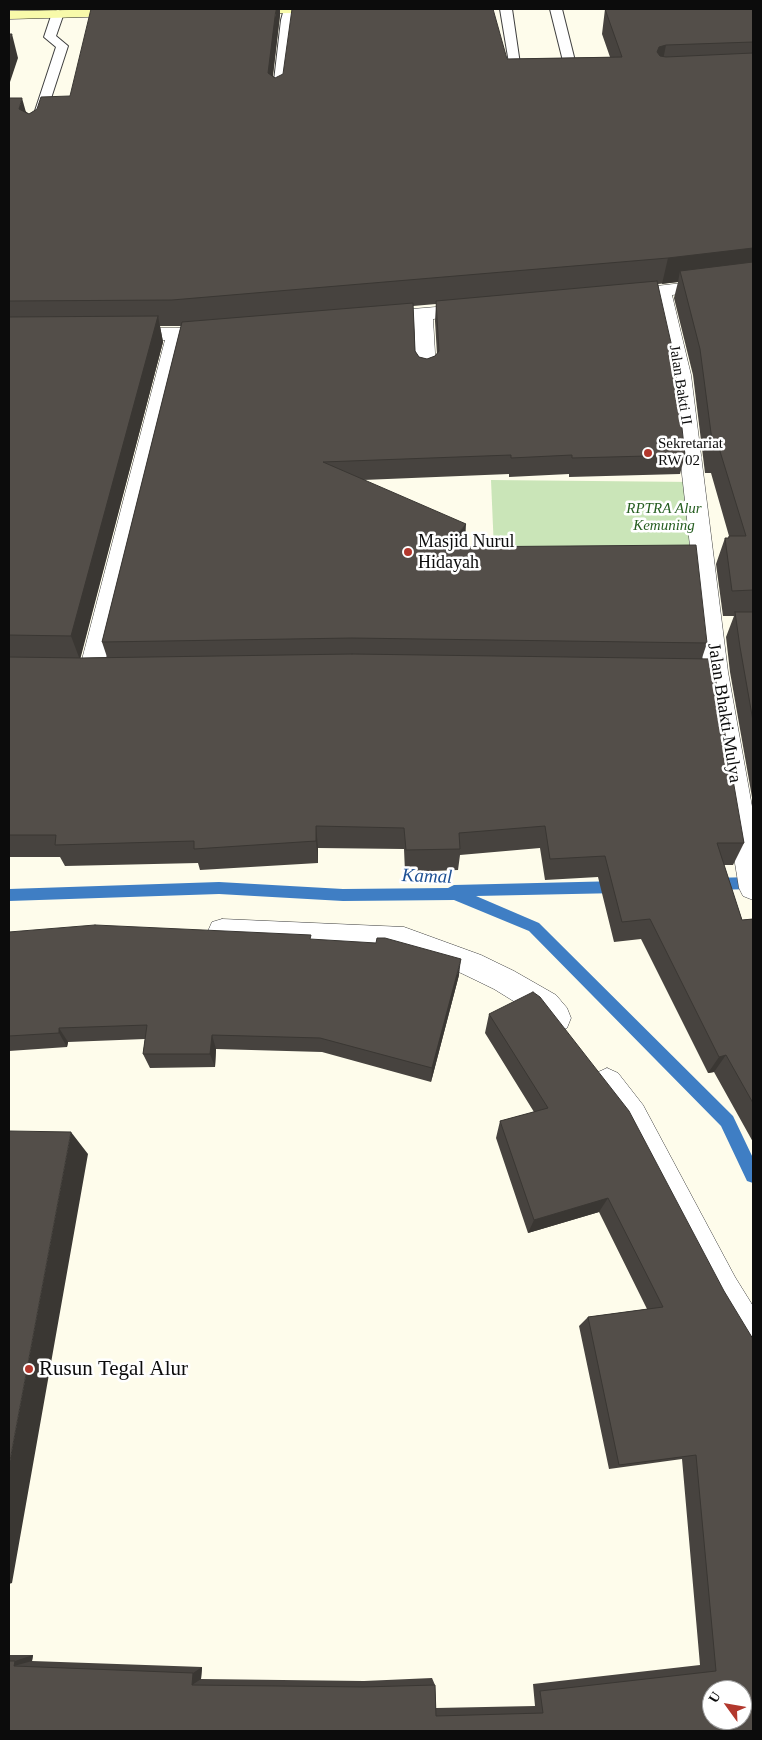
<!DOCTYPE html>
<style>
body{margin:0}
#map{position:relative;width:762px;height:1740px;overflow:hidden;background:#fefceb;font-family:Georgia,serif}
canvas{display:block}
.frame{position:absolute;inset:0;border:10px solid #0c0c0c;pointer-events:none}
.north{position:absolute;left:702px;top:1680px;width:50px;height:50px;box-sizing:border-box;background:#fff;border:1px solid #9e9e9e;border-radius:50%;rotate:302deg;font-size:14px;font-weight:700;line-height:20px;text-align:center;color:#0c0c0c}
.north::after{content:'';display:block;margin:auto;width:18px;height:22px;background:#b2382d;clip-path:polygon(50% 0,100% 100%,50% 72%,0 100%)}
</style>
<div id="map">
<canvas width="762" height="1740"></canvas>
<div class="frame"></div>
<div class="north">U</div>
</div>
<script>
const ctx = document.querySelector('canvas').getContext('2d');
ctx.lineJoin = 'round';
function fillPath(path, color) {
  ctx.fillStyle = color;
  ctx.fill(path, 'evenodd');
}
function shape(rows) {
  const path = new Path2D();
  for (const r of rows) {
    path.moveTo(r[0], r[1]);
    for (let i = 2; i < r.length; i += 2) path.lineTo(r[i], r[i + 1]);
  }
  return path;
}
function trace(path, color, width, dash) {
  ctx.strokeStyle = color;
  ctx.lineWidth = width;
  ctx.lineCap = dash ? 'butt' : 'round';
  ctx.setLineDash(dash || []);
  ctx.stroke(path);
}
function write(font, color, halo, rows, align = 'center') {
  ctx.font = font + ' Georgia,serif';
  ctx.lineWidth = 5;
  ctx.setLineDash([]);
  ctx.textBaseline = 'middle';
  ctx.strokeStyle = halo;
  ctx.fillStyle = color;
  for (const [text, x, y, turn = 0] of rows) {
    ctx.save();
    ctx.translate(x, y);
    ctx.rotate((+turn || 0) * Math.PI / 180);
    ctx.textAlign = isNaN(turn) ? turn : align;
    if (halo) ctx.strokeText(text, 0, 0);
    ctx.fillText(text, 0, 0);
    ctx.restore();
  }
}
const green = shape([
 [491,480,694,482,707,553,494,550]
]);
const stream = shape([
 [753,877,753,889,711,890,706,888,704,884,706,880,711,878,753,877],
 [620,881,625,883,627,887,625,891,620,893,476,896,539,923,733,1116,753,1158,753,1183,747,1181,721,1126,529,931,454,900,343,901,219,894,9,901,9,889,219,882,343,889,448,888,454,885,620,881]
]);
const service = shape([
 [284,9,296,9,293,20,284,98,278,102,272,98,281,20,284,9],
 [500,9,512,9,520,64,530,69,556,68,563,61,550,9,562,9,575,61,573,64,563,75,559,76,528,77,510,69,500,9],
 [58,10,64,13,56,36,68,46,42,126,36,130,30,126,56,47,44,37,52,13,58,10]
]);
const minor = shape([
 [753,275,753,285,672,295,691,375,728,672,753,812,753,900,743,896,739,888,704,672,671,375,654,298,621,302,614,300,612,296,614,292,621,290,753,275],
 [471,304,478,306,480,310,478,314,433,319,436,370,433,374,426,376,419,374,416,370,414,320,377,324,370,322,368,318,370,314,377,312,471,304],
 [217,325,224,327,227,331,224,335,184,339,103,671,100,677,91,680,82,677,79,671,165,340,123,340,116,338,113,334,116,330,123,328,176,328,217,325],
 [222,919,404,927,481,955,514,971,556,995,567,1008,571,1018,567,1028,556,1032,545,1028,536,1015,494,989,461,973,404,953,222,943,212,940,208,931,212,922,222,919],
 [607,1068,618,1073,643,1105,735,1277,753,1306,753,1355,741,1350,711,1301,621,1127,596,1093,592,1083,596,1073,607,1068]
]);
const secondary = shape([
 [130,9,133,12,126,16,9,19,9,11,130,9],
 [236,9,300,9,293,13,242,14,237,13,236,9]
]);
const wall = shape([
 [605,9,753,9,753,803,730,672,726,637,734,616,723,616,716,564,725,538,728,538,729,536,711,473,705,473,693,375,674,298,678,282,658,284,685,455,680,474,569,477,569,474,509,477,509,474,363,480,465,543,461,547,707,643,702,658,744,843,733,865,724,865,742,920,753,919,753,1142,714,1072,708,1073,641,939,614,942,598,877,545,880,540,848,460,855,458,870,405,872,404,849,318,848,318,863,200,870,198,863,65,866,60,857,9,857,9,98,29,114,70,96,280,15,273,76,275,78,507,59,610,57,602,34],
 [436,304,435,321,437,354,435,356,427,359,419,357,415,351,413,306],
 [160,326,181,326,102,642,107,657,80,658,163,342],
 [9,932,311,940,459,975,431,1082,322,1052,216,1049,215,1067,150,1068,143,1054,145,1039,68,1042,67,1047,9,1051],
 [489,1014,724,1291,753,1731,9,1731,9,1655,33,1655,32,1661,202,1667,201,1679,364,1681,432,1678,435,1685,436,1708,535,1706,533,1684,700,1665,682,1459,609,1469,579,1326,588,1317,647,1309,599,1212,528,1233,496,1138,500,1121,534,1112,485,1033]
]);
const shadedWall = shape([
 [276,9,280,9,280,15,270,98,268,73],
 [12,34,18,58,9,85,9,42],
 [666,45,661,70,657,52,659,47],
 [22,98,29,123,19,109],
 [753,248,753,272,680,271,678,282,662,284,668,258],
 [158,316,163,342,80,660,71,636],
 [466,524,465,543,444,566,445,547],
 [316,826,318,848,318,863,316,841],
 [461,959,459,975,431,1082,432,1068],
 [59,1028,68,1042,67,1047,59,1033],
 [212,1035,216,1049,215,1067,210,1054],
 [726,1055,714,1072,708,1073,719,1057],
 [71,1132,88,1154,12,1583,9,1584,9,1466],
 [608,1198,599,1212,528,1233,534,1220],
 [33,1655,32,1661,14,1666,15,1661],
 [202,1667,201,1679,192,1685,193,1673]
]);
const building = shape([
 [91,9,276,9,268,73,275,78,283,74,292,9,493,9,507,59,622,57,605,9,753,9,753,42,666,45,659,47,657,52,660,56,666,57,753,53,753,248,668,258,172,300,9,301,9,98,22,98,19,109,29,114,37,109,41,97,70,96,91,9],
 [9,34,12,34,9,42,9,34],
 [753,262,753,590,732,591,725,538,729,538,729,536,746,536,719,448,713,448,700,349,680,271,753,262],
 [657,281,674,356,685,455,572,458,572,455,511,458,511,455,323,462,466,524,445,547,696,545,707,643,352,638,102,642,182,322,413,303,415,351,419,357,427,359,435,356,439,351,436,301,657,281],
 [158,316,71,636,9,635,9,317,158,316],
 [735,612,753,612,753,721,740,647,735,612],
 [352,654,712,659,744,843,717,843,742,920,753,919,753,1103,726,1055,719,1057,650,919,622,922,605,856,550,859,545,826,459,833,460,849,406,850,404,828,316,826,316,841,194,849,194,841,55,845,56,835,9,835,9,657,83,658,352,654],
 [95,925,311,935,310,939,376,943,377,938,385,938,461,959,432,1068,320,1038,212,1035,210,1054,143,1054,147,1025,59,1028,59,1033,9,1036,9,932,95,925],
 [533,992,540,997,629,1111,724,1291,753,1339,753,1731,9,1731,9,1661,15,1661,14,1666,193,1673,192,1685,363,1687,435,1685,436,1716,543,1713,540,1691,716,1671,696,1455,619,1465,588,1317,663,1307,608,1198,534,1220,500,1121,548,1108,489,1014,533,992],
 [712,1690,742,1690,742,1720,712,1720,712,1690],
 [9,1131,71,1132,9,1466,9,1131]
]);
const markers = [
 [648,453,5,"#b2382d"],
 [408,552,5,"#b2382d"],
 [29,1369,5,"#b2382d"]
];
const farStreetnames = [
 ["Jalan Bakti II",680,385,81]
];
const farPoinames = [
 ["Sekretariat",658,444],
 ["RW 02",658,461]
];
const farParknames = [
 ["RPTRA Alur",664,509],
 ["Kemuning",664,526]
];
const poiNames = [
 ["Masjid Nurul",418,542],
 ["Hidayah",418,563]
];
const streetNames = [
 ["Jalan Bhakti Mulya",724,713,81]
];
const waterNames = [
 ["Kamal",427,877,2]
];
const nearPoinames = [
 ["Rusun Tegal Alur",39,1369]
];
fillPath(green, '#cae5b8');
fillPath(stream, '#3f7ec4');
trace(service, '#3f3f3f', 2);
trace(minor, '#3f3f3f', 1);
trace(secondary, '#2e2e2e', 1);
fillPath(service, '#fff');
fillPath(minor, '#fff');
fillPath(secondary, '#f8faaa');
fillPath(wall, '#47433f');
fillPath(shadedWall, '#3a3733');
fillPath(building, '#534e49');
trace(building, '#3a3733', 1);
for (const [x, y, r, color] of markers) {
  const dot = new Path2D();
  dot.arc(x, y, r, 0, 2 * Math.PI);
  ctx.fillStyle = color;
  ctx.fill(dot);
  trace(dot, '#fff', 2);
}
write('15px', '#0c0c0c', '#fff', farStreetnames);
write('15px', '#0c0c0c', '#fff', farPoinames, 'left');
write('italic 15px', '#265e21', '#fff', farParknames);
write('18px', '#0c0c0c', '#fff', poiNames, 'left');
write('18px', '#0c0c0c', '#fff', streetNames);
write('italic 19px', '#1e5194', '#fff', waterNames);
write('21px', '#0c0c0c', '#fff', nearPoinames, 'left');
</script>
